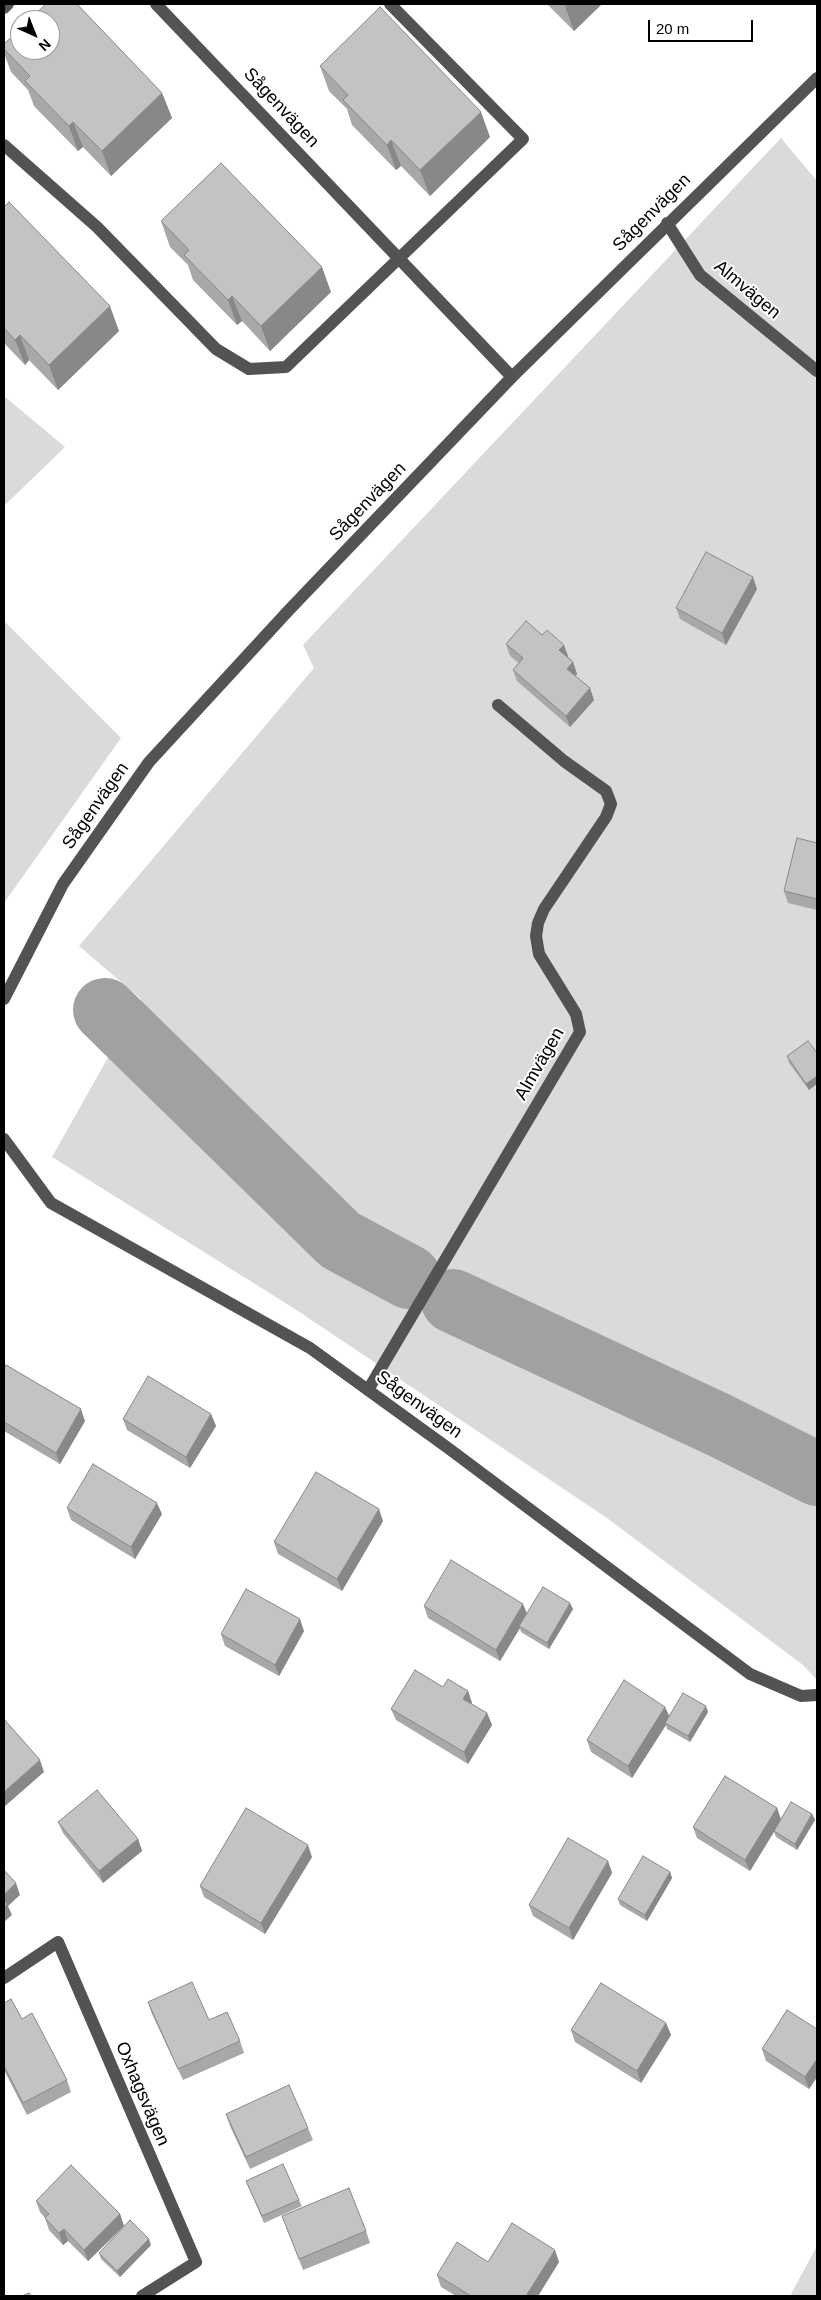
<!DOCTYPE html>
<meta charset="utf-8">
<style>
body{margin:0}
#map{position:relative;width:821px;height:2300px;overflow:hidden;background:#fff;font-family:Helvetica,sans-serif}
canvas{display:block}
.frame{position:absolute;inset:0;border:5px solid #000;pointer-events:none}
.north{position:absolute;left:10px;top:10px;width:50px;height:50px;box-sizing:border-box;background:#fff;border:1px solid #999;border-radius:50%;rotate:136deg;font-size:14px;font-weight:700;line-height:20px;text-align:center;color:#000}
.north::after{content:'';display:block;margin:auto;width:18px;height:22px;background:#000;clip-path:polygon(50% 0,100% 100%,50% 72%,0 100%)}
.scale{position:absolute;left:648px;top:20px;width:105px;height:22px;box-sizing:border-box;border:2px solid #000;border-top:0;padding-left:6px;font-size:15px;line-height:18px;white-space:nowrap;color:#000;-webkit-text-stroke:4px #fff;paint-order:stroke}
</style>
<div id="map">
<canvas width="821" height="2300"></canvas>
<div class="frame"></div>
<div class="north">N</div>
<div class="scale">20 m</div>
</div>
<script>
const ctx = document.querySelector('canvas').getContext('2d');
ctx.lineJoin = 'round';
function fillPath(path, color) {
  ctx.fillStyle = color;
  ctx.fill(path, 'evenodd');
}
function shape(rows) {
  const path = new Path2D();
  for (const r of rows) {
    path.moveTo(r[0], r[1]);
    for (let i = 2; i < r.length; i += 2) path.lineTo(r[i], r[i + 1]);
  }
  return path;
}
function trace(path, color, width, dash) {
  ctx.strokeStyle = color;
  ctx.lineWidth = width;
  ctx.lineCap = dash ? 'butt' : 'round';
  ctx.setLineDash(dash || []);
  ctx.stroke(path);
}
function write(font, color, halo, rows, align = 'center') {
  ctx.font = font + ' Helvetica,sans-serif';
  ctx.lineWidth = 4;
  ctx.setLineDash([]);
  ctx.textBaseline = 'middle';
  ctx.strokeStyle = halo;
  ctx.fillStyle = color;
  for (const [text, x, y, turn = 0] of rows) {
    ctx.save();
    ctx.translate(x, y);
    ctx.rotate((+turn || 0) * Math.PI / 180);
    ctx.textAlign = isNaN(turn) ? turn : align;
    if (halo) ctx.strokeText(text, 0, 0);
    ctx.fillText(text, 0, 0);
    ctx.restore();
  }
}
const green = shape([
 [781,138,817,181,817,1680,803,1665,607,1518,295,1309,52,1157,141,999,79,946,314,668,303,645],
 [4,396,65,447,4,506],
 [4,621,121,738,4,903],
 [817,2246,817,2296,790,2296]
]);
const river = shape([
 [105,1010,340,1240,409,1277],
 [453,1301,719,1425,817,1474]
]);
const minor = shape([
 [156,4,512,377],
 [4,8,8,4],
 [4,145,97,227,216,349,249,369,286,367,523,139,390,4],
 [667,223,700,275,817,371],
 [4,999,63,884,149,762,289,610,512,377,817,78],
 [4,1139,51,1203,310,1348,448,1448,750,1674,801,1696,817,1695],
 [368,1390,580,1032,576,1014,539,954,536,936,538,923,544,909,606,817,611,804,606,791,564,761,498,705],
 [4,1978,58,1942,196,2262,142,2296]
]);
const wall = shape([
 [547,4,602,4,574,31],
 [4,44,162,93,172,118,111,176,83,147,78,151,34,106,28,90,11,72,4,53],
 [320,66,490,137,430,196,401,166,396,170,352,125,347,109,329,91],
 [4,207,119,331,58,390,29,360,25,365,4,343],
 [161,221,331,292,270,351,242,321,237,325,193,280,188,265,170,247],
 [757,589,726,645,680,619,676,608],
 [542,635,568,656,568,657,573,662,577,674,575,676,594,700,570,727,517,681,513,670,519,663,510,656,506,644],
 [817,843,817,910,788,903,784,891],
 [808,1041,809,1090,789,1063,787,1056],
 [4,1369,85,1421,60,1464,4,1431],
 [211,1414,216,1426,190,1468,127,1430,123,1419],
 [67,1508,162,1514,135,1559,71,1520],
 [383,1521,342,1591,278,1554,274,1542],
 [424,1606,527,1614,573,1609,549,1649,521,1632,520,1628,500,1661,428,1618],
 [304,1631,279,1676,225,1646,221,1634],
 [443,1687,468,1691,472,1703,471,1704,487,1713,492,1725,468,1764,396,1720,391,1709],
 [665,1707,669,1716,708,1712,690,1742,667,1729,666,1725,632,1778,591,1752,587,1740],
 [777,1808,781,1819,812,1814,815,1820,797,1850,776,1837,774,1832,750,1871,697,1838,693,1827],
 [58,1822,138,1839,142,1851,103,1883,63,1833],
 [312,1857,265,1934,204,1897,200,1886],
 [608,1861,612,1873,573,1940,533,1916,529,1905],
 [670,1872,672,1878,647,1921,620,1905,618,1899],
 [148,2002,209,2020,240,2041,244,2053,183,2080,152,2014],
 [4,2003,22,2019,67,2080,71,2092,27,2115,4,2070],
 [666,2023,671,2035,641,2083,575,2042,571,2030],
 [817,2029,817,2077,809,2089,766,2061,762,2049],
 [226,2114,308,2128,313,2140,250,2169,230,2126],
 [246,2181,299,2200,302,2206,264,2223],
 [36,2201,120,2214,124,2226,88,2261,68,2241,63,2245,49,2230,45,2218,40,2212],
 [282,2216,366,2231,370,2243,303,2270],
 [151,2245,120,2277,101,2259,99,2253],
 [488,2262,559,2262,538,2296,456,2296,441,2287,437,2275]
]);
const shadedWall = shape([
 [567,4,602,4,574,31,565,6],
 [162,93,172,118,111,176,102,151],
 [481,112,490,137,430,196,420,170],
 [73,122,83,147,78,151,69,126],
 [391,140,401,166,396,170,387,145],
 [322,267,331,292,270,351,261,326],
 [232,296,242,321,237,325,228,300],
 [110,306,119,331,58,390,49,365],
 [20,335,29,360,25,365,15,340],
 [753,577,757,589,726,645,722,633],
 [564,645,568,656,564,662,559,650],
 [573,662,577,674,571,680,567,669],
 [590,688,594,700,570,727,566,716],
 [817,1076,817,1084,809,1090,806,1084],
 [81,1409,85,1421,60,1464,56,1453],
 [211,1414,216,1426,190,1468,186,1457],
 [157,1503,162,1514,135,1559,131,1547],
 [379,1509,383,1521,342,1591,337,1579],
 [570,1603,573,1609,549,1649,547,1643],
 [523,1604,528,1616,519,1626,520,1628,500,1661,496,1650],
 [300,1619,304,1631,279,1676,275,1665],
 [468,1691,472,1703,467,1711,463,1699],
 [706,1706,708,1712,690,1742,688,1736],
 [665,1707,670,1718,665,1723,666,1725,632,1778,628,1766],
 [487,1713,492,1725,468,1764,464,1752],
 [40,1760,44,1772,4,1807,4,1792],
 [777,1808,781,1820,750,1871,745,1860],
 [812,1814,815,1820,797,1850,795,1844],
 [138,1839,142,1851,103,1883,99,1871],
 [308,1845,312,1857,265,1934,261,1923],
 [608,1861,612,1873,573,1940,569,1928],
 [670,1872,672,1878,647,1921,645,1915],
 [16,1883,20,1895,8,1906,12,1915,4,1922,4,1895],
 [666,2023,671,2035,641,2083,637,2071],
 [817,2059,817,2077,809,2089,805,2077],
 [120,2214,124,2226,88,2261,84,2250],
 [64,2229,68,2241,63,2245,59,2233],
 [149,2239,151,2245,120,2277,117,2271],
 [555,2250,559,2262,538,2296,526,2296]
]);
const building = shape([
 [46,4,77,4,162,93,102,151,73,122,69,126,25,81,30,76,4,49,4,44,20,29,20,50,50,50,50,20,29,20,46,4],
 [380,7,481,112,420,170,391,140,387,145,343,100,348,95,320,66,380,7],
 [221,163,322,267,261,326,232,296,228,300,184,255,189,250,161,221,221,163],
 [9,202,110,306,49,365,20,335,15,340,4,328,4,207,9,202],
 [706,552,753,577,722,633,676,608,706,552],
 [526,621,542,635,547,630,564,645,559,650,573,662,567,669,590,688,566,716,513,670,523,658,506,644,526,621],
 [797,838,817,843,817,899,784,891,797,838],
 [808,1041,817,1053,817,1076,806,1084,787,1056,808,1041],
 [6,1365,81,1409,56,1453,4,1422,4,1369,6,1365],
 [148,1376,211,1414,186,1457,123,1419,148,1376],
 [93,1464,157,1503,131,1547,67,1508,93,1464],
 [316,1472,379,1509,337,1579,274,1542,316,1472],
 [451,1560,523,1604,496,1650,424,1606,451,1560],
 [543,1587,570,1603,547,1643,519,1626,543,1587],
 [246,1589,300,1619,275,1665,221,1634,246,1589],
 [415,1670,443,1687,448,1679,468,1691,463,1699,487,1713,464,1752,391,1709,415,1670],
 [624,1680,665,1707,628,1766,587,1740,624,1680],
 [683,1693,706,1706,688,1736,665,1723,683,1693],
 [4,1719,40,1760,4,1792,4,1719],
 [725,1776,777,1808,745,1860,693,1827,725,1776],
 [97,1790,138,1839,99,1871,58,1822,97,1790],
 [791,1802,812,1814,795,1844,774,1831,791,1802],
 [246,1808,308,1845,261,1923,200,1886,246,1808],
 [568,1838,608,1861,569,1928,529,1905,568,1838],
 [643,1856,670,1872,645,1915,618,1899,643,1856],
 [4,1870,16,1883,4,1895,4,1870],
 [4,1900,7,1904,4,1907,4,1900],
 [192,1982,209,2020,227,2012,240,2041,178,2069,148,2002,192,1982],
 [601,1983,666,2023,637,2071,571,2030,601,1983],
 [11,1999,22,2019,32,2013,67,2080,23,2103,4,2066,4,2003,11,1999],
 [787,2010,817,2029,817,2059,805,2077,762,2049,787,2010],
 [289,2085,308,2128,246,2157,226,2114,289,2085],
 [283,2164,299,2200,262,2216,246,2181,283,2164],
 [71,2165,120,2214,84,2250,64,2229,59,2233,45,2218,49,2214,36,2201,71,2165],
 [349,2188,366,2231,299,2259,282,2216,349,2188],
 [130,2220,149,2239,117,2271,99,2253,130,2220],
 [512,2223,555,2250,526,2296,471,2296,437,2275,457,2242,488,2262,512,2223],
 [29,2293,31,2296,22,2296,29,2293]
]);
const streetNames = [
 ["Sågenvägen",281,108,47],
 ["Sågenvägen",652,213,-45],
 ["Almvägen",747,290,40],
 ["Sågenvägen",368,502,-46],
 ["Sågenvägen",96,806,-55],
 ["Almvägen",540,1064,-60],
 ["Sågenvägen",419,1405,36],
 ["Oxhagsvägen",142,2094,67]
];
fillPath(green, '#dadada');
trace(river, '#a1a1a1', 64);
trace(minor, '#535353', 12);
fillPath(wall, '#a8a8a8');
fillPath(shadedWall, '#888');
fillPath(building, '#c3c3c3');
trace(building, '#888', 1);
write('18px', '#000', '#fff', streetNames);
</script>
